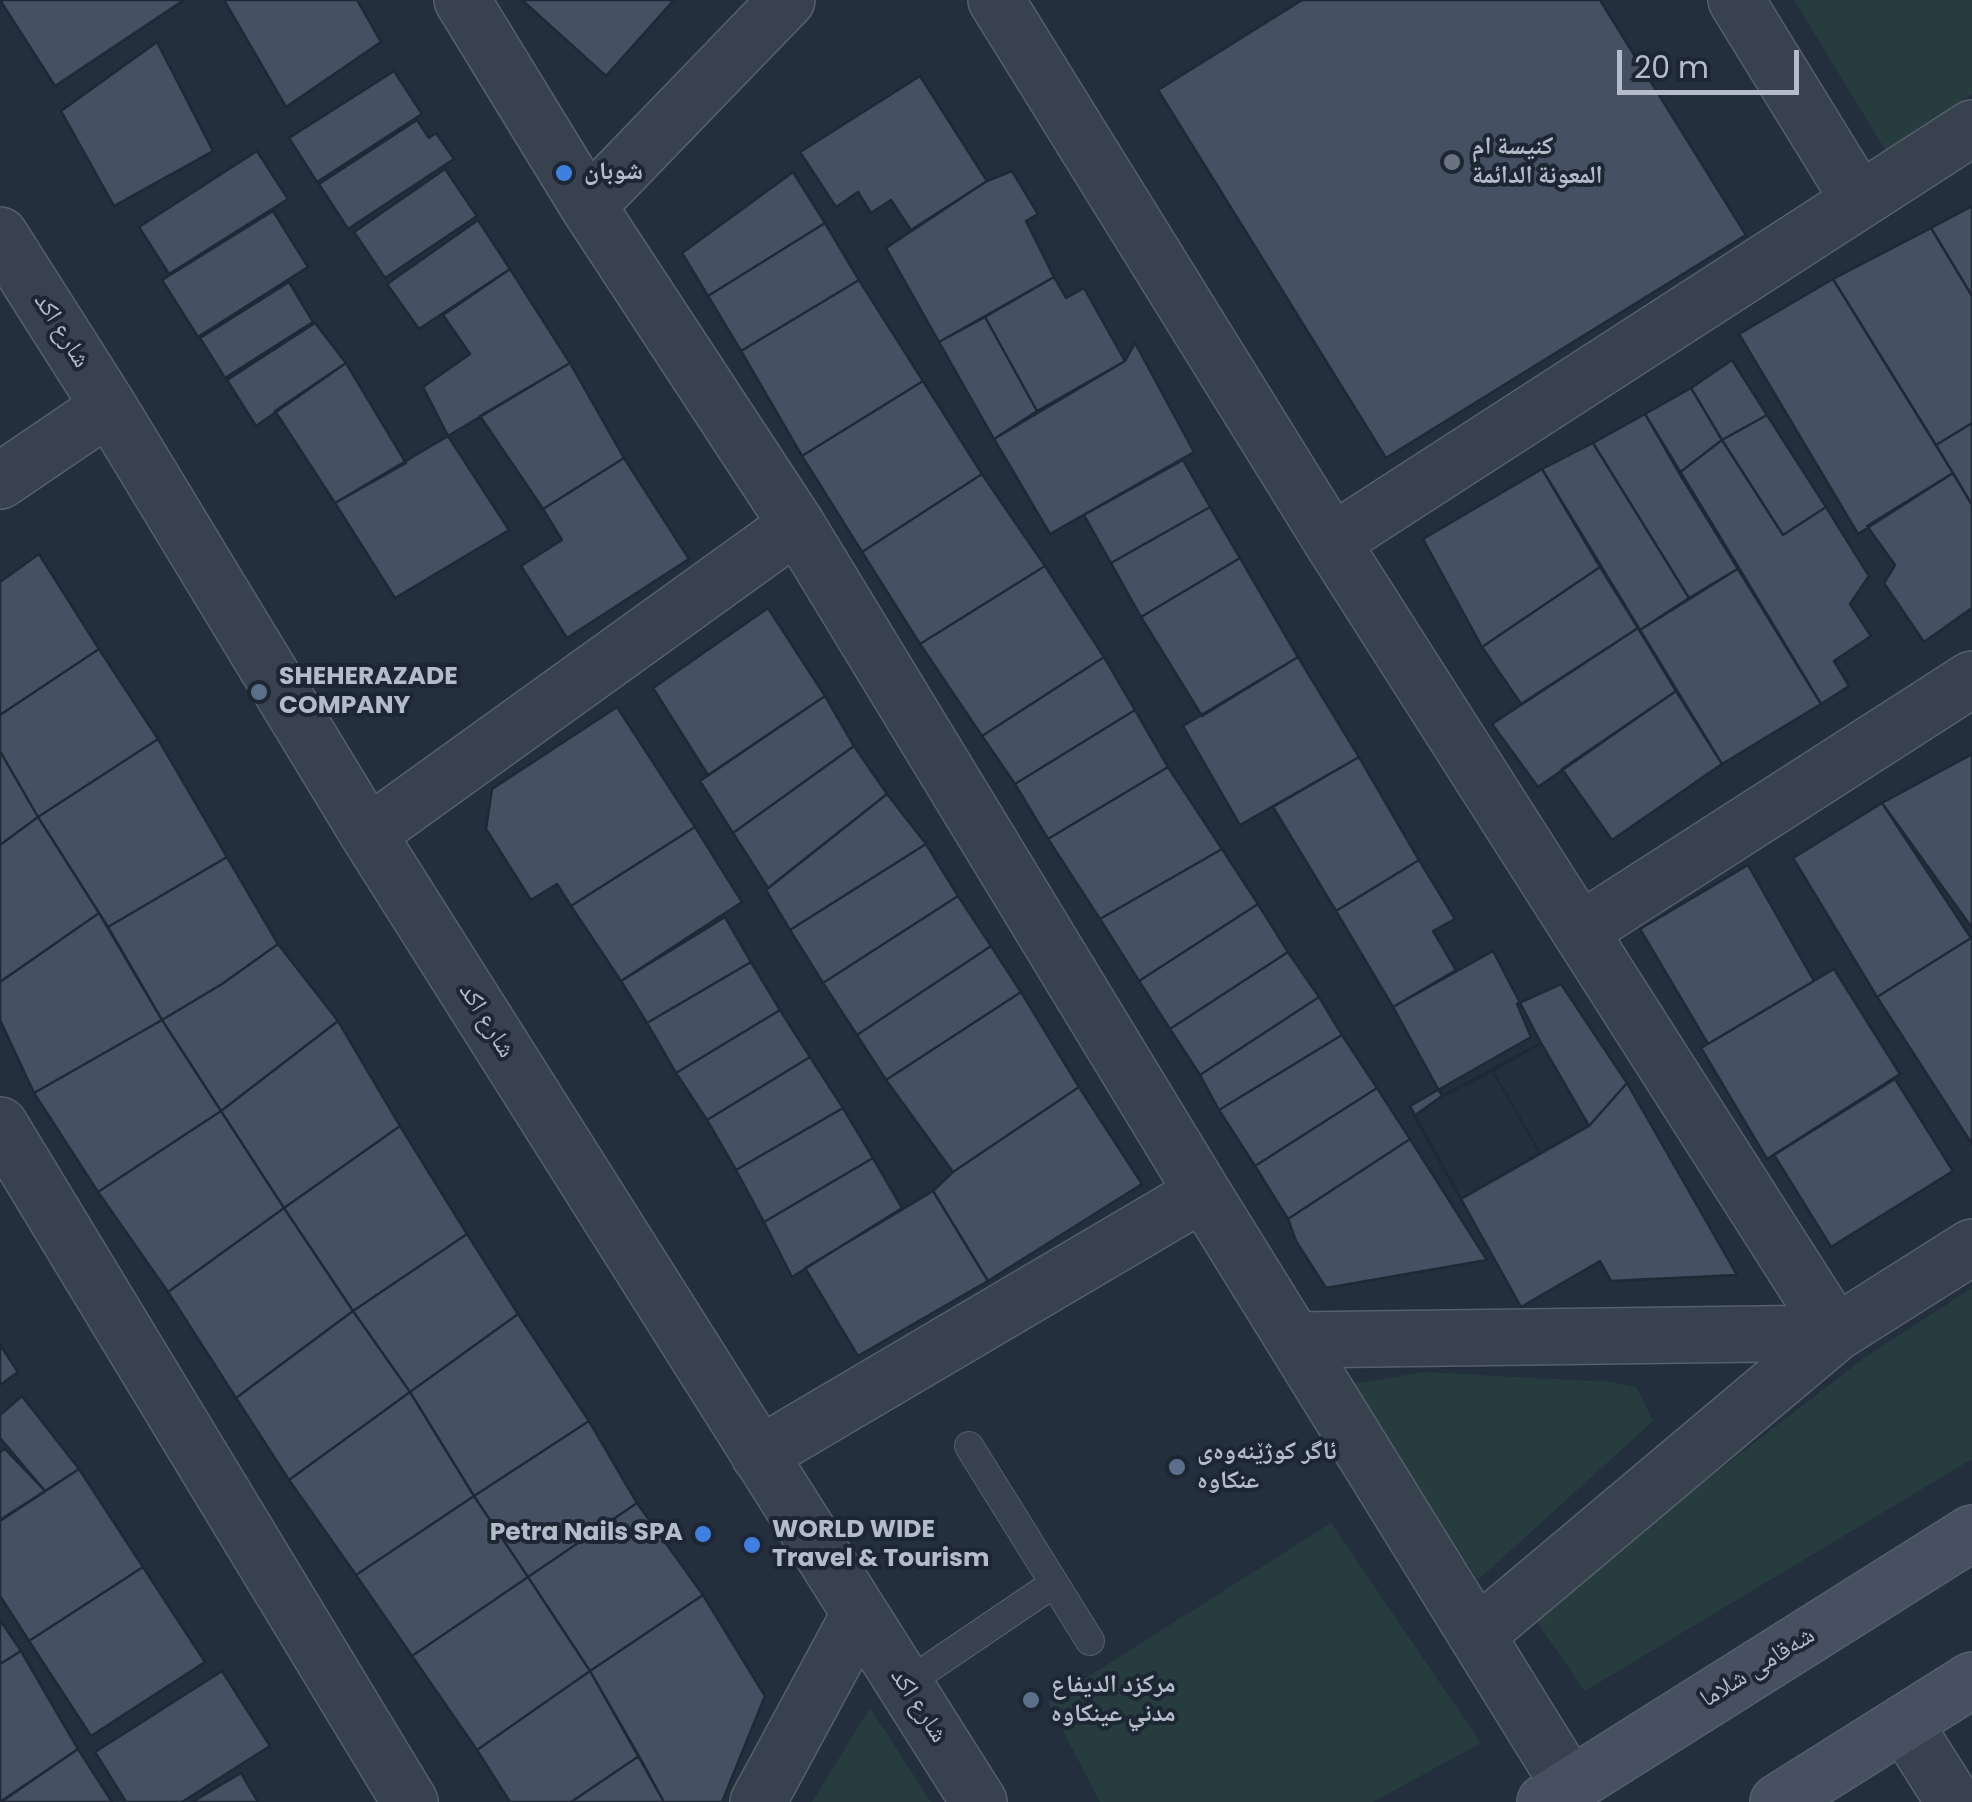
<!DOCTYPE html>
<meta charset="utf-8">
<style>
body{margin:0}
#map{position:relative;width:1972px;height:1802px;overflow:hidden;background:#242f3e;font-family:Poppins,sans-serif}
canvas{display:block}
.scale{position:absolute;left:1617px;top:50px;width:182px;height:45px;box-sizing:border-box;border:5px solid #b4bcc9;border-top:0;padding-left:12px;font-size:30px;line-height:35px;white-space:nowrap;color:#b4bcc9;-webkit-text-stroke:8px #1d2633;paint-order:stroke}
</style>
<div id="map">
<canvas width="1972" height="1802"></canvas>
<div class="scale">20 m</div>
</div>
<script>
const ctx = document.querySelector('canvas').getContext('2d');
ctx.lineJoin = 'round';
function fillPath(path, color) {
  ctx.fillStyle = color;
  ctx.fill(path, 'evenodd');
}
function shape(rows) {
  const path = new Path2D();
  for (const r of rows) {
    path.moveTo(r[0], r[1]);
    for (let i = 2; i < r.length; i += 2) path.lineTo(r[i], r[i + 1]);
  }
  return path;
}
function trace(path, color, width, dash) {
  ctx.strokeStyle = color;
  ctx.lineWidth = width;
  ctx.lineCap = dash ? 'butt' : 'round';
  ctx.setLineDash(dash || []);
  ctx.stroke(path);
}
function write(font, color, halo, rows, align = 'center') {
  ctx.font = font + ' Poppins,"Noto Naskh Arabic",sans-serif';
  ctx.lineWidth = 8;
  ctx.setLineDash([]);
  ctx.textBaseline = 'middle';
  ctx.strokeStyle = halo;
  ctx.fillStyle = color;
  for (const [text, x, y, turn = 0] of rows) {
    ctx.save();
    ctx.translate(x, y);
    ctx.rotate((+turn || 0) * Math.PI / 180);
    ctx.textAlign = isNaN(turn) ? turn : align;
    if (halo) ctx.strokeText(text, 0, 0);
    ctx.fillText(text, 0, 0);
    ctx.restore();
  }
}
const green = shape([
 [1794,0,1972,0,1972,94,1886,151],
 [1972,1288,1972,1459,1585,1691,1532,1615,1864,1358],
 [1424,1372,1611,1382,1637,1388,1653,1421,1478,1580,1353,1384],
 [1331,1523,1481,1743,1373,1802,1100,1802,1048,1702],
 [870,1708,931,1802,812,1802]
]);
const building = shape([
 [0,0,184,0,55,86,0,0],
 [224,0,357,0,381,42,286,107,224,0],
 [522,0,674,0,606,76,522,0],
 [1302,0,1600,0,1746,235,1386,458,1158,90,1302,0],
 [157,42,213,151,114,206,61,111,157,42],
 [394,71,422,114,317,182,289,138,394,71],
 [920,76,987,181,911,230,891,200,871,213,858,192,836,207,800,152,920,76],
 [417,120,429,138,436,133,454,159,348,229,319,184,417,120],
 [257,151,288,199,169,274,139,227,257,151],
 [445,169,477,216,385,278,354,232,445,169],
 [1012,171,1038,214,1026,221,1054,277,939,342,886,248,987,181,1012,171],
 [793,172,825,223,708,296,682,253,793,172],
 [1972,206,1972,296,1931,228,1972,206],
 [273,211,308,267,198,337,162,280,273,211],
 [478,220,510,269,419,329,387,284,478,220],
 [825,223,859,280,741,351,708,296,825,223],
 [1931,228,1972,296,1972,423,1936,445,1833,279,1931,228],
 [510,269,570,363,448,436,423,387,470,354,443,315,510,269],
 [1054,277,1066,298,1084,288,1125,361,1037,411,985,317,1054,277],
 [1833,279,1953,473,1858,534,1739,334,1833,279],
 [859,280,923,381,802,456,741,351,859,280],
 [289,282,313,322,225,378,200,338,289,282],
 [985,317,1037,411,994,439,939,342,985,317],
 [315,323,346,363,256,426,227,380,315,323],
 [1135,343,1194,452,1050,534,994,439,1125,361,1135,343],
 [1732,360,1767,415,1722,440,1691,388,1732,360],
 [346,363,406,463,335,503,275,411,346,363],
 [570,363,624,458,543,509,480,416,570,363],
 [923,381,982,474,862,552,802,456,923,381],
 [1691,388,1722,440,1679,473,1645,414,1691,388],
 [1645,414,1739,568,1689,598,1593,443,1645,414],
 [1767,415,1826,507,1783,535,1722,440,1767,415],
 [1972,423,1972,505,1936,445,1972,423],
 [448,436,509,530,395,598,335,503,448,436],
 [1722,440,1783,535,1826,507,1869,576,1850,604,1871,636,1834,661,1849,686,1821,704,1679,473,1722,440],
 [1593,443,1689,598,1640,630,1542,469,1593,443],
 [624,458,689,559,567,638,521,566,562,540,543,509,624,458],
 [1183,460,1210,507,1111,563,1084,515,1183,460],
 [1542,469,1600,567,1482,647,1423,539,1542,469],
 [1953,473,1972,505,1972,608,1924,642,1884,583,1895,565,1867,526,1953,473],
 [982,474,1045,566,920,644,862,552,982,474],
 [1210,507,1240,558,1141,617,1111,563,1210,507],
 [39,554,99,649,0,715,0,582,39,554],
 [1240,558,1298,657,1202,716,1141,617,1240,558],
 [1045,566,1104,657,982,736,920,644,1045,566],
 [1600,567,1638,628,1521,704,1482,647,1600,567],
 [1739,568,1821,704,1722,764,1640,630,1739,568],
 [768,608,825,696,708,775,653,688,768,608],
 [1638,628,1676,691,1538,787,1492,724,1638,628],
 [99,649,158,739,38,817,0,751,0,715,99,649],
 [1104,657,1135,710,1015,784,982,736,1104,657],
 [1298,657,1359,757,1240,825,1183,726,1298,657],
 [1676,691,1722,764,1612,840,1562,769,1676,691],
 [825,696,854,746,733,833,700,781,825,696],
 [617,707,695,827,571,906,557,884,531,900,486,829,492,789,617,707],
 [1135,710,1168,767,1048,839,1015,784,1135,710],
 [158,739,227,857,108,927,38,817,158,739],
 [854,746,887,794,768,888,733,833,854,746],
 [0,751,38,817,0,845,0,751],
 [1972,754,1972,928,1882,803,1972,754],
 [1359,757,1419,860,1336,911,1273,807,1359,757],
 [1168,767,1222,849,1100,919,1048,839,1168,767],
 [887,794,926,844,790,930,766,890,887,794],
 [1882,803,1971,938,1877,997,1793,858,1882,803],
 [38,817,99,913,0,982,0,845,38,817],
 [695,827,742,902,621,981,571,906,695,827],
 [926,844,958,896,823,983,790,930,926,844],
 [1222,849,1258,904,1139,981,1100,919,1222,849],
 [227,857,278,944,222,984,162,1020,108,927,227,857],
 [1419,860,1455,919,1433,931,1456,970,1393,1007,1336,911,1419,860],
 [1748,865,1814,981,1708,1044,1640,929,1748,865],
 [958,896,991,946,857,1035,823,983,958,896],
 [1258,904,1288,952,1170,1029,1139,981,1258,904],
 [99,913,162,1020,34,1093,0,1020,0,982,99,913],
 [725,917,751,962,647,1023,621,981,725,917],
 [1971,938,1972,940,1972,1144,1877,997,1971,938],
 [278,944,338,1021,221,1111,162,1020,222,984,278,944],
 [991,946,1021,992,886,1080,857,1035,991,946],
 [1493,951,1541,1043,1442,1096,1393,1007,1493,951],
 [1288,952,1319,997,1200,1075,1170,1029,1288,952],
 [751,962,780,1010,676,1073,647,1023,751,962],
 [1834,969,1900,1074,1767,1159,1701,1048,1834,969],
 [1561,984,1627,1083,1589,1126,1461,1199,1410,1106,1531,1037,1517,1004,1561,984],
 [1021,992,1079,1087,953,1172,886,1080,1021,992],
 [1319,997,1342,1035,1219,1110,1200,1075,1319,997],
 [780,1010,810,1057,707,1120,676,1073,780,1010],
 [162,1020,221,1111,98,1192,34,1093,162,1020],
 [338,1021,400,1126,284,1208,221,1111,338,1021],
 [1342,1035,1377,1088,1255,1166,1219,1110,1342,1035],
 [1541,1043,1589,1126,1540,1153,1493,1071,1541,1043],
 [810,1057,843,1108,736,1170,707,1120,810,1057],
 [1493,1071,1540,1153,1461,1199,1414,1116,1442,1096,1493,1071],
 [1895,1079,1953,1171,1831,1247,1774,1155,1895,1079],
 [1627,1083,1737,1275,1611,1281,1600,1261,1521,1307,1461,1199,1589,1126,1627,1083],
 [1079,1087,1142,1184,988,1281,933,1191,953,1172,1079,1087],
 [1377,1088,1410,1139,1288,1219,1255,1166,1377,1088],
 [843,1108,873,1158,764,1222,736,1170,843,1108],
 [221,1111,284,1208,168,1292,98,1192,221,1111],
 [400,1126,467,1234,353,1311,284,1208,400,1126],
 [1410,1139,1487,1260,1326,1288,1296,1241,1288,1219,1410,1139],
 [873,1158,902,1208,792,1277,764,1222,873,1158],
 [933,1191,988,1281,858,1356,805,1268,933,1191],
 [284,1208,353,1311,236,1398,168,1292,284,1208],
 [467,1234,518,1314,410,1392,353,1311,467,1234],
 [353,1311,410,1392,289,1480,236,1398,353,1311],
 [518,1314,589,1421,474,1496,410,1392,518,1314],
 [0,1345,18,1372,0,1385,0,1345],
 [410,1392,474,1496,356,1575,289,1480,410,1392],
 [22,1396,79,1469,45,1491,0,1438,0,1415,22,1396],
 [589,1421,637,1503,528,1577,474,1496,589,1421],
 [5,1449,45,1491,0,1520,0,1452,5,1449],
 [79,1469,143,1567,29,1641,0,1596,0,1521,79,1469],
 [474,1496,528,1577,412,1656,356,1575,474,1496],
 [637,1503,703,1595,590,1671,528,1577,637,1503],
 [143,1567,205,1662,91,1736,29,1641,143,1567],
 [528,1577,590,1671,477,1750,412,1656,528,1577],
 [703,1595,765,1696,722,1802,664,1802,590,1671,703,1595],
 [0,1620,21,1651,0,1664,0,1620],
 [21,1651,78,1749,0,1802,0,1664,21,1651],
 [222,1671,270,1746,182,1802,126,1802,95,1752,222,1671],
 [590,1671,639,1756,571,1802,510,1802,477,1750,590,1671],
 [78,1749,112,1802,1,1802,78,1749],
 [639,1756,664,1802,571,1802,639,1756],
 [241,1773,258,1802,192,1802,241,1773]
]);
const lane = shape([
 [969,1446,1090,1641],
 [904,1685,1053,1584]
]);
const street = shape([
 [462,0,588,206,797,525,1203,1193,1570,1786],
 [996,0,1332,542,1836,1333,1295,1340],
 [1736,0,1859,200],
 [588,206,787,0],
 [0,235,109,407,368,834,979,1802],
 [0,481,109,407],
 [1332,542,1972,128],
 [368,834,797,525],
 [1580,931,1972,679],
 [0,1125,410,1802],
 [759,1455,1203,1193],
 [1477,1635,1836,1333,1972,1247],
 [1904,1723,1954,1802],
 [758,1802,859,1615]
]);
const secondary = shape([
 [1545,1802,1972,1533],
 [1778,1802,1972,1680]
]);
const markers = [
 [1452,162,10,"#6b7280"],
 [564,173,10,"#3f7fe0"],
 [259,692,10,"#5c6f8a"],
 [1177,1467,10,"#5c6f8a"],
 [703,1534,10,"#3f7fe0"],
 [752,1545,10,"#3f7fe0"],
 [1031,1700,10,"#5c6f8a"]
];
const poiNames = [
 ["كنيسة ام",1472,148],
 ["المعونة الدائمة",1472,177],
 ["شوبان",584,173],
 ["SHEHERAZADE",279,678],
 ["COMPANY",279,707],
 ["ئاگر كوژێنه‌وه‌ی",1197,1453],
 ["عنكاوه",1197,1482],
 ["WORLD WIDE",772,1531],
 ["Travel & Tourism",772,1560],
 ["Petra Nails SPA",683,1534,"right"],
 ["مرکزد الدیفاع",1051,1686],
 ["مدني عينكاوه",1051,1715]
];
const streetNames = [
 ["شارع اكد",61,331,58],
 ["شارع اكد",486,1021,58],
 ["شەقامی شلاما",1758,1668,-32],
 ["شارع اكد",918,1706,57]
];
fillPath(green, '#263c3f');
fillPath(building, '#455162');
trace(building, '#1f2835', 2.5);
trace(lane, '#565f6c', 30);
trace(street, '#565f6c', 58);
trace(secondary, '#565f6c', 58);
trace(lane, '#38414e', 28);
trace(street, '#38414e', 55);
trace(secondary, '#465061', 55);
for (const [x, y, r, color] of markers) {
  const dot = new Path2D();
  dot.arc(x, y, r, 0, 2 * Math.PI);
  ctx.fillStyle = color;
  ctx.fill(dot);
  trace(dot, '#1d2633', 4);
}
write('bold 25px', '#b4bcc9', '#1d2633', poiNames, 'left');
write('25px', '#b4bcc9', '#1d2633', streetNames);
</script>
